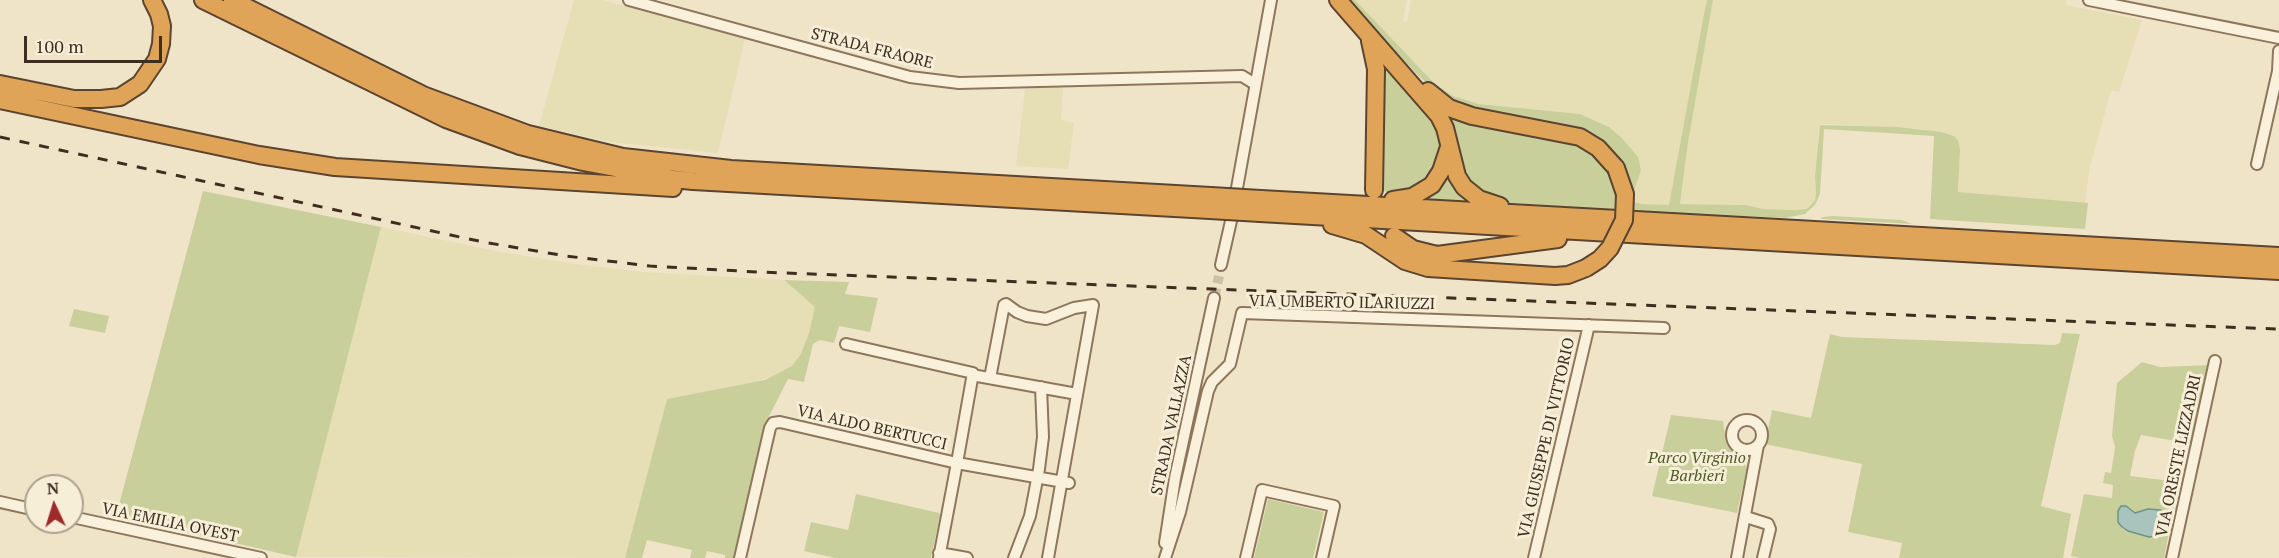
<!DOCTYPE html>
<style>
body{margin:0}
#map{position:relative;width:2279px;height:558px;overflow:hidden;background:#f0e4c8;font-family:"PT Serif",serif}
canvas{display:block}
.north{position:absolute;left:24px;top:474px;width:60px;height:60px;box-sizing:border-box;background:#f7eed8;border:2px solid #ada18e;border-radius:50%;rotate:356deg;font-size:16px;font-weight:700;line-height:24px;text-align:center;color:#3d2e20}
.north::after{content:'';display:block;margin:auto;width:21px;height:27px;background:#9e2a2b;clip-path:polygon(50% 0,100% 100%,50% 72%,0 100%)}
.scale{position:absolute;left:24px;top:36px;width:138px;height:27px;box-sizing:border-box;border:3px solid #3d2e20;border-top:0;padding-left:8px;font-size:18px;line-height:21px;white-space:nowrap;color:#3d2e20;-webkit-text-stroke:4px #f7eed8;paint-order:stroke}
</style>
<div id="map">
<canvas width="2279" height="558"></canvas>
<div class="north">N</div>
<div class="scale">100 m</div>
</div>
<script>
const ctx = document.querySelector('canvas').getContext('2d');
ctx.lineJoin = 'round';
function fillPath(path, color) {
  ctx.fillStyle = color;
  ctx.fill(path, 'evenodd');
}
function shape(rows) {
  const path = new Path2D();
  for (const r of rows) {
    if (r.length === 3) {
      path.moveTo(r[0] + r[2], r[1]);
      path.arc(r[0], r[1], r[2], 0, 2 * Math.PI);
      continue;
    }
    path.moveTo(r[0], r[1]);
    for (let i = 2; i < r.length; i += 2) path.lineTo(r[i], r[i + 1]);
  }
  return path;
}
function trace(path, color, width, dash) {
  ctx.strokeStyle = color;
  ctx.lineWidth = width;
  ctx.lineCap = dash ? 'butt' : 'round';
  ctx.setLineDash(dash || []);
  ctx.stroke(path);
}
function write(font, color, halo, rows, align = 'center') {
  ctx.font = font + ' "PT Serif",serif';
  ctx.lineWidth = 6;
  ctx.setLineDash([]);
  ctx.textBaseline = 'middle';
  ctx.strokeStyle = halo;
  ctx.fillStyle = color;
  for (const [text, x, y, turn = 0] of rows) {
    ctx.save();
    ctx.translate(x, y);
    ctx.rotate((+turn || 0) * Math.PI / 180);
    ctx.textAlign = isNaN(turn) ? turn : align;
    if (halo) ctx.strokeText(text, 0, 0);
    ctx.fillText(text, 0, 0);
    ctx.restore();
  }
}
const farmland = shape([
 [574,0,603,0,745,39,718,153,609,142,539,126],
 [1355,0,1407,0,1403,21,1407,22,1411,0,1707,0,1670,205,1641,204,1635,202,1634,191,1641,167,1622,138,1609,127,1580,114,1479,104,1453,96,1434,83],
 [1713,0,2067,0,2066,5,2142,20,2119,92,2111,90,2089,171,2085,203,1958,192,1960,150,1954,136,1920,129,1829,124,1821,124,1819,127,1815,175,1816,193,1815,200,1807,209,1794,210,1764,209,1745,205,1680,204,1688,143],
 [1063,86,1061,120,1074,123,1068,169,1016,166,1025,89],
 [381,227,501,252,575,264,643,272,784,280,816,307,809,333,801,354,792,366,780,374,748,384,667,399,625,558,296,557]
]);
const green = shape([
 [1347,0,1355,0,1434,83,1453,96,1479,104,1580,114,1609,127,1622,138,1638,157,1641,170,1634,191,1635,202,1641,204,1669,205,1704,14,1707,0,1713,0,1688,143,1680,204,1745,205,1764,209,1794,210,1807,209,1815,200,1816,193,1815,175,1820,125,1898,127,1941,132,1954,136,1958,140,1960,150,1958,192,2088,203,2085,229,1930,219,1934,136,1824,129,1820,194,1815,205,1805,214,1785,218,1631,211,1610,153,1480,114,1437,94,1373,30],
 [1384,63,1434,121,1442,142,1441,157,1426,184,1388,197,1385,191,1378,190,1381,64],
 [1446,112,1564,138,1597,154,1616,181,1620,210,1496,202,1466,182],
 [1448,169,1474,203,1426,200,1426,198],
 [203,191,381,227,296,557,116,516],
 [1832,216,1902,220,1912,224,1821,219,1822,217],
 [784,280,849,282,845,294,878,298,870,332,839,326,834,343,820,340,813,344,804,382,788,379,765,424,733,558,725,558,725,555,707,551,705,558,690,558,692,550,647,540,642,558,625,558,667,399,765,380,792,366,801,354,809,333,815,307],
 [74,309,109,316,105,333,69,326],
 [2062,333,2080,334,2041,506,2071,514,2063,558,1899,558,1902,543,1848,532,1862,464,1765,444,1772,410,1811,418,1830,334,1842,337,2055,345,2060,343],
 [2142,362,2160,367,2211,365,2193,444,2141,435,2135,451,2130,476,2179,482,2164,558,2080,558,2071,556,2084,494,2112,498,2113,485,2103,483,2105,472,2111,473,2115,447,2112,436,2117,383],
 [1671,415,1723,421,1726,442,1734,453,1744,461,1747,468,1737,513,1652,496],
 [856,494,939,513,940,515,931,558,835,558,804,551,811,522,848,530],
 [1268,499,1324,512,1313,558,1254,558]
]);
const water = shape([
 [2121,506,2126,506,2135,513,2148,509,2161,510,2166,521,2164,528,2155,536,2149,537,2128,531,2121,526,2118,522,2118,511,2121,506]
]);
const minorTunnel = shape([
 [1214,298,1219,276]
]);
const minor = shape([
 [629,0,910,77,959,83,1242,76,1255,84],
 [2089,0,2279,38],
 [2257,164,2278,71,2279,51],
 [1237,188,1271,0],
 [1221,265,1231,221],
 [972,375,1077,394],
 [990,378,1004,305,1006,304,1017,312,1027,316,1046,319,1074,308,1093,305,1048,558],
 [1747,435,15],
 [0,502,36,510],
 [72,517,261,558],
 [1746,517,1768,524,1770,529,1763,558],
 [1165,543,1175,478,1214,298],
 [939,553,967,558],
 [740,558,770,428,773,423,780,422,957,463,973,373,846,344],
 [939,558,957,463,1069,483],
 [1014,558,1030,516,1039,469,1043,437,1041,387],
 [1165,558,1180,512,1208,391,1212,382,1230,364,1242,313,1664,328],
 [1246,558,1262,490,1334,506,1322,558],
 [1534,558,1589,325],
 [1737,558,1758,445],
 [2172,558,2215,361]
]);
const highway = shape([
 [203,0,446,119,520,146,583,162,673,179,693,181,1210,210],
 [232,0,423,95,528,134,623,157,731,169,1211,196],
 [1338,0,1439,116,1445,128,1457,176,1464,187,1479,199,1500,206],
 [1370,41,1376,69,1374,190],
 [0,84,74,99,101,99,120,97,140,84,157,59,161,44,162,26,159,14,152,0],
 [1428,91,1449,108,1472,116,1580,137,1598,148,1616,168],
 [0,100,259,155,335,167,673,188],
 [1261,199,2279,256],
 [1393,200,1412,197,1432,185,1441,171,1449,147],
 [1260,213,2279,271],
 [1332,225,1366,235,1405,261,1428,268,1555,276,1568,275,1586,268],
 [1394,236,1413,249,1437,255,1558,239]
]);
const rail = shape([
 [0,137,483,242,566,256,650,266,758,272,2279,329]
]);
const highwayBridge = shape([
 [1211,196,1261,199],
 [1210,210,1260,213],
 [1586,268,1600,259,1610,248,1624,220,1625,194,1616,168]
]);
const streetNames = [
 ["STRADA FRAORE",872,49,14],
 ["VIA UMBERTO ILARIUZZI",1342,303,1],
 ["STRADA VALLAZZA",1172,425,-78],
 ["VIA ALDO BERTUCCI",872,428,13],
 ["VIA GIUSEPPE DI VITTORIO",1547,438,-77],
 ["VIA ORESTE LIZZADRI",2179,456,-78],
 ["VIA EMILIA OVEST",170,523,12]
];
const parkNames = [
 ["Parco Virginio",1697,458],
 ["Barbieri",1697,476]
];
fillPath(farmland, '#e6deb5');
fillPath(green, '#c9cf9b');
fillPath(water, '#a9c4bc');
trace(water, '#6f938a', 1.5);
trace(minorTunnel, '#ccc0a6', 10, [10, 5]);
trace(minor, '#8d765c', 14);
trace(highway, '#5b4430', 20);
trace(minor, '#faf1dc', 10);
trace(highway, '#e0a458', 16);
trace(rail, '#3d2e20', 3, [10, 10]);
trace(highwayBridge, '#5b4430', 20, []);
trace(highwayBridge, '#e0a458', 16);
write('16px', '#3d2e20', '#f7eed8', streetNames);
write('italic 16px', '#4d5a26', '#f7eed8', parkNames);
</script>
